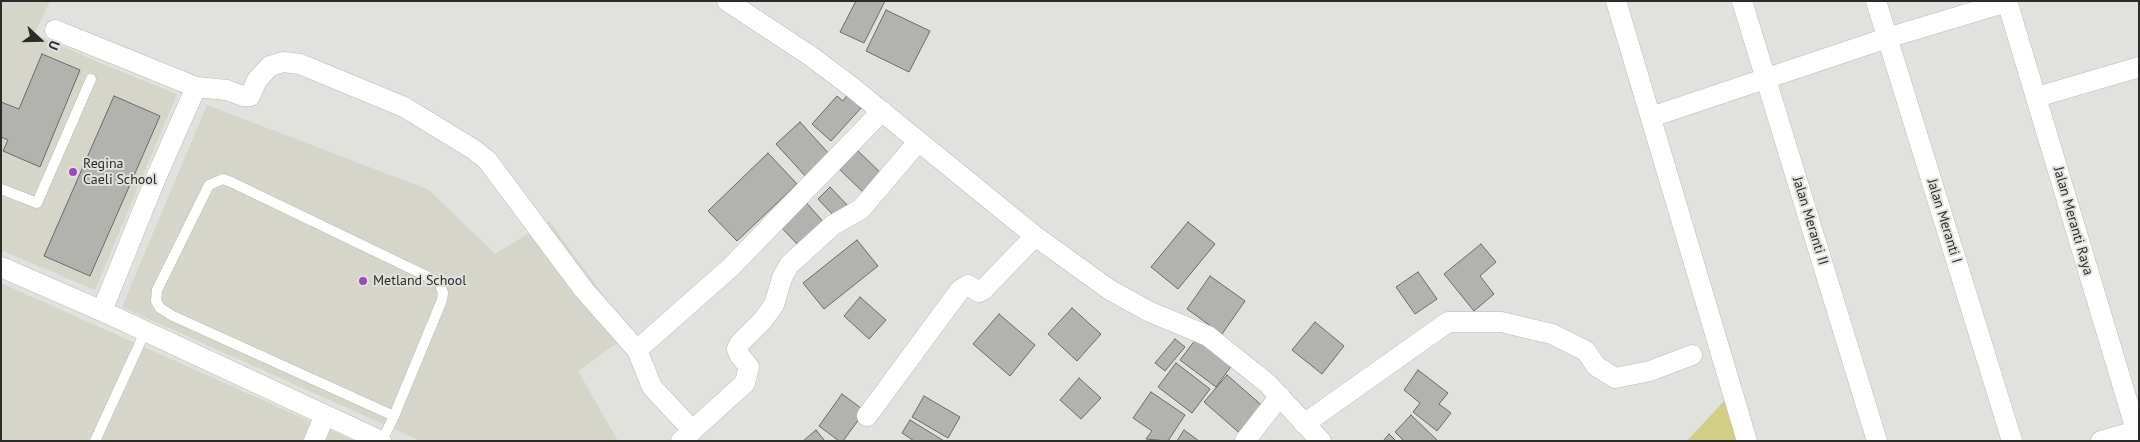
<!DOCTYPE html>
<style>
body{margin:0}
#map{position:relative;width:2140px;height:442px;overflow:hidden;background:#e1e1dd;font-family:"PT Sans",sans-serif}
canvas{display:block}
.frame{position:absolute;inset:0;border:2px solid #2b2b2a;pointer-events:none}
.north{position:absolute;left:15px;top:15px;width:50px;height:50px;-webkit-text-stroke:4px #e1e1dd;paint-order:stroke;rotate:111deg;font-size:14px;font-weight:700;line-height:20px;text-align:center;color:#2b2b2a}
.north::after{content:'';display:block;margin:auto;width:18px;height:22px;background:#2b2b2a;clip-path:polygon(50% 0,100% 100%,50% 72%,0 100%)}
</style>
<div id="map">
<canvas width="2140" height="442"></canvas>
<div class="frame"></div>
<div class="north">U</div>
</div>
<script>
const ctx = document.querySelector('canvas').getContext('2d');
ctx.lineJoin = 'round';
function fillPath(path, color) {
  ctx.fillStyle = color;
  ctx.fill(path, 'evenodd');
}
function shape(rows) {
  const path = new Path2D();
  for (const r of rows) {
    path.moveTo(r[0], r[1]);
    for (let i = 2; i < r.length; i += 2) path.lineTo(r[i], r[i + 1]);
  }
  return path;
}
function trace(path, color, width, dash) {
  ctx.strokeStyle = color;
  ctx.lineWidth = width;
  ctx.lineCap = dash ? 'butt' : 'round';
  ctx.setLineDash(dash || []);
  ctx.stroke(path);
}
function write(font, color, halo, rows, align = 'center') {
  ctx.font = font + ' "PT Sans",sans-serif';
  ctx.lineWidth = 4;
  ctx.setLineDash([]);
  ctx.textBaseline = 'middle';
  ctx.strokeStyle = halo;
  ctx.fillStyle = color;
  for (const [text, x, y, turn = 0] of rows) {
    ctx.save();
    ctx.translate(x, y);
    ctx.rotate((+turn || 0) * Math.PI / 180);
    ctx.textAlign = isNaN(turn) ? turn : align;
    if (halo) ctx.strokeText(text, 0, 0);
    ctx.fillText(text, 0, 0);
    ctx.restore();
  }
}
const built = shape([
 [1,1,50,1,34,34,105,65,177,94,95,290,1,250],
 [207,105,429,190,495,254,549,221,631,333,578,371,618,441,421,441,122,307],
 [1,283,354,441,1,441]
]);
const green = shape([
 [1725,400,1737,441,1687,441]
]);
const building = shape([
 [856,1,885,1,864,43,840,32,856,1],
 [886,10,930,31,909,72,866,51,886,10],
 [42,54,80,70,40,167,3,151,8,140,1,137,1,102,19,109,42,54],
 [848,94,862,107,831,141,812,124,837,96,843,101,848,94],
 [114,96,160,116,90,276,44,256,114,96],
 [800,122,831,156,808,179,776,144,800,122],
 [855,148,885,177,867,196,837,167,855,148],
 [768,153,797,184,737,241,708,211,768,153],
 [830,187,849,207,836,218,818,199,830,187],
 [803,199,827,226,802,249,777,223,803,199],
 [1188,222,1215,244,1178,289,1151,267,1188,222],
 [857,240,878,266,824,309,803,283,857,240],
 [1481,244,1496,262,1480,276,1494,294,1474,311,1444,274,1481,244],
 [1418,272,1437,299,1415,314,1396,287,1418,272],
 [1210,276,1245,301,1222,334,1187,309,1210,276],
 [860,297,886,320,869,339,844,316,860,297],
 [1072,308,1101,334,1077,361,1048,334,1072,308],
 [999,314,1035,345,1010,376,973,344,999,314],
 [1315,322,1344,346,1322,374,1292,350,1315,322],
 [1175,339,1185,347,1165,371,1155,363,1175,339],
 [1196,339,1232,365,1216,387,1180,360,1196,339],
 [1176,363,1210,389,1192,413,1158,387,1176,363],
 [1418,370,1448,393,1439,404,1451,413,1437,431,1413,412,1420,403,1404,390,1418,370],
 [1227,375,1266,409,1243,436,1204,402,1227,375],
 [1079,378,1101,398,1081,419,1060,400,1079,378],
 [1151,392,1185,415,1168,441,1146,439,1152,431,1133,418,1151,392],
 [842,394,865,411,843,441,839,441,819,426,842,394],
 [924,396,960,417,948,438,912,417,924,396],
 [1411,415,1438,441,1404,441,1395,432,1411,415],
 [910,420,944,441,914,441,902,433,910,420],
 [816,430,825,441,803,441,816,430],
 [1184,430,1199,441,1177,441,1184,430],
 [1389,434,1396,441,1383,441,1389,434]
]);
const lane = shape([
 [1,189,37,203,91,79],
 [95,441,145,332],
 [382,441,394,416,442,300,443,293,439,282,231,182,223,179,209,185,157,290,156,301,160,308,173,316,394,416]
]);
const street = shape([
 [727,1,812,57,853,88,1035,236,1110,290,1150,312,1208,336,1267,383,1321,441],
 [1616,1,1747,441],
 [1742,1,1877,441],
 [1876,1,2012,441],
 [2007,1,2139,440],
 [55,30,196,87,227,90,243,96,250,96,257,80,270,66,283,62,300,64,404,107,473,149,487,160,584,290,637,350,652,387,693,431],
 [2037,97,2139,67],
 [1651,117,1887,38,2007,2],
 [1,267,102,311,381,441],
 [102,311,155,180,196,87],
 [637,350,731,267,882,111],
 [867,416,960,290,968,285,979,292,983,290,1035,236],
 [1304,424,1448,322,1501,322,1552,334,1586,351,1596,366,1615,378,1650,371,1692,355],
 [314,441,325,415],
 [681,441,745,383,749,367,740,356,737,349,740,343,762,321,774,305,782,278,789,265,833,225,861,209,918,142],
 [1245,441,1280,396],
 [2101,441,2139,430]
]);
const markers = [
 [73,172,5,"#9a4aba"],
 [363,281,5,"#9a4aba"]
];
const poiNames = [
 ["Regina",83,164],
 ["Caeli School",83,180],
 ["Metland School",373,281]
];
const streetNames = [
 ["Jalan Meranti II",1810,221,73],
 ["Jalan Meranti I",1944,221,73],
 ["Jalan Meranti Raya",2073,221,74]
];
fillPath(built, '#d5d5c9');
fillPath(green, '#d2ce83');
fillPath(building, '#b2b2ae');
trace(building, '#6b6a67', 1);
trace(lane, '#babab6', 11);
trace(street, '#babab6', 21);
trace(lane, '#fff', 10);
trace(street, '#fff', 20);
for (const [x, y, r, color] of markers) {
  const dot = new Path2D();
  dot.arc(x, y, r, 0, 2 * Math.PI);
  ctx.fillStyle = color;
  ctx.fill(dot);
  trace(dot, '#e1e1dd', 2);
}
write('14px', '#2b2b2a', '#e1e1dd', poiNames, 'left');
write('14px', '#2b2b2a', '#e1e1dd', streetNames);
</script>
